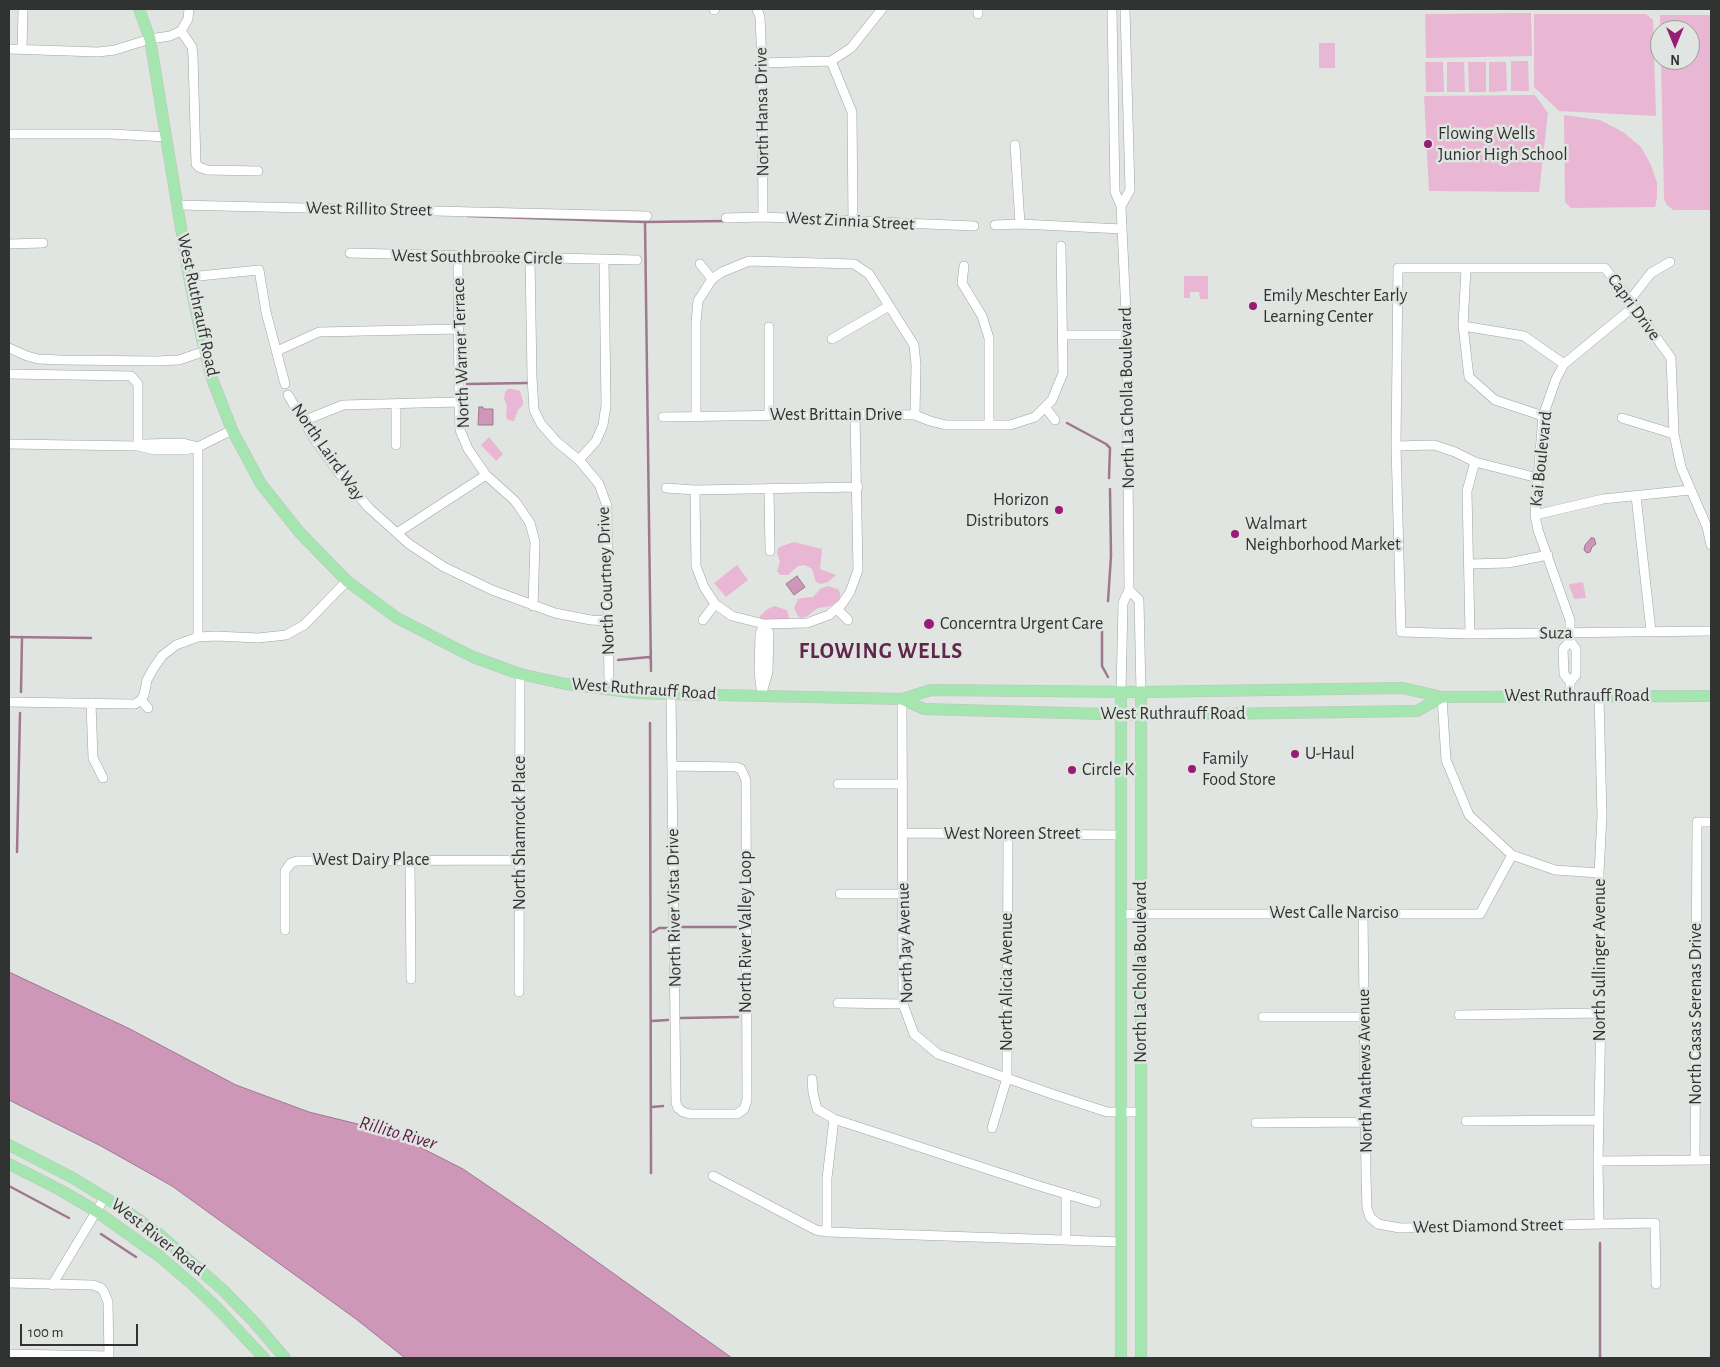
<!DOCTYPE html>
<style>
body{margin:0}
#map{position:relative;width:1720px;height:1367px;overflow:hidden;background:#e0e5e1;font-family:"Alegreya Sans",sans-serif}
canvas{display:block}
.frame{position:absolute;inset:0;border:10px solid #313332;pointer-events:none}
.north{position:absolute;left:1650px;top:20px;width:50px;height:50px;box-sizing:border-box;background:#e0e5e1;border:1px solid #9a9e9b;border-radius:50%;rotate:180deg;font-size:14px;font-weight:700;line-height:20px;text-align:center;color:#313332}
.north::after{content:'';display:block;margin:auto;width:18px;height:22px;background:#991c74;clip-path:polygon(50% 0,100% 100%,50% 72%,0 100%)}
.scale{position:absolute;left:20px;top:1324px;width:118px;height:22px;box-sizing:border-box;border:2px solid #313332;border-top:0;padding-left:6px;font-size:15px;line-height:18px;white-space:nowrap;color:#313332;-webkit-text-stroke:4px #e0e5e1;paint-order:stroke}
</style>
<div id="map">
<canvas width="1720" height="1367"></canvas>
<div class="frame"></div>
<div class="north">N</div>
<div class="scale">100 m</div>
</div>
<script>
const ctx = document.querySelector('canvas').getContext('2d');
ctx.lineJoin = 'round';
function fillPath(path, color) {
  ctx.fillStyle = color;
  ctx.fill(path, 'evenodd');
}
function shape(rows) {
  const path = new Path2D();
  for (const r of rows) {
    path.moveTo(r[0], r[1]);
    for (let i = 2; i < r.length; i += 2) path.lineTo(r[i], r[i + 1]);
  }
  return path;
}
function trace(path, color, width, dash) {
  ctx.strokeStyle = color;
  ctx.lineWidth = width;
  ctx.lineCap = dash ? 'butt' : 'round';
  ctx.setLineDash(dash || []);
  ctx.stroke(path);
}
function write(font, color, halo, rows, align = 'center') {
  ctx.font = font + ' "Alegreya Sans",sans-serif';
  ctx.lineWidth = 5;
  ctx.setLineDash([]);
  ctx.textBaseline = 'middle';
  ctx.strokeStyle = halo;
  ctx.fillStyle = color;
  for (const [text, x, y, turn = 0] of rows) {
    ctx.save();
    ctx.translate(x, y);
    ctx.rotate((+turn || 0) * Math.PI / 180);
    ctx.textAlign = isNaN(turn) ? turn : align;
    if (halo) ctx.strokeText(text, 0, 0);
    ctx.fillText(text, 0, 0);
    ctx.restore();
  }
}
const green = shape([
 [1531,13,1532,56,1426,58,1425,14],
 [1534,14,1646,14,1653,20,1656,116,1559,111,1534,87],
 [1660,15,1711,15,1711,210,1673,210,1667,205,1664,199,1661,60,1690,60,1690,30,1660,30],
 [1319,43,1335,43,1335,68,1319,68],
 [1511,61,1528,61,1529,91,1511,91],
 [1425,62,1443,62,1444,92,1426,92],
 [1447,62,1464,62,1465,92,1447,92],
 [1468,62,1486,62,1486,92,1469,92],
 [1489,62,1506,62,1507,91,1489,92],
 [1535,95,1548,113,1539,192,1429,191,1424,96],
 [1564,115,1600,120,1623,132,1641,147,1651,165,1657,183,1657,198,1655,207,1571,208,1565,202],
 [1184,276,1208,276,1208,299,1200,299,1199,292,1190,292,1190,298,1184,298],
 [508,389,513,389,520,391,523,401,523,405,518,410,514,421,512,421,508,420,506,417,507,406,504,399,505,392],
 [489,437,503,454,496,461,481,445],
 [794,542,822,549,820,569,836,575,828,582,821,584,816,582,812,569,805,565,798,566,788,575,780,575,777,571,780,562,777,552,778,548,782,546],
 [737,565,748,580,726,597,714,583],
 [1583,582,1586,598,1575,599,1574,598,1569,586,1570,584],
 [827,586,838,589,840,593,840,599,831,606,818,608,807,616,801,618,798,616,794,608,798,599,802,598,813,597,820,589],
 [774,606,787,610,790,621,760,620,760,616,766,610]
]);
const water = shape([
 [479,407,483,407,483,409,493,409,493,425,478,425,479,407],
 [1591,538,1594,538,1596,544,1592,547,1590,552,1587,553,1584,550,1585,545,1591,538],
 [797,576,805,587,794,595,786,584,797,576],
 [9,972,130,1029,236,1085,309,1112,390,1132,463,1169,547,1226,732,1358,405,1358,356,1319,172,1186,101,1146,9,1100,9,972]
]);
const stream = shape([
 [468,216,645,222,727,221],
 [645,222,651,671],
 [467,384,527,383],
 [1067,423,1106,444,1110,448,1109,478],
 [1108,601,1111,556,1110,489],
 [1102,620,1102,666,1108,677],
 [9,637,91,638],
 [618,660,649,657,651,659],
 [21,692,22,637],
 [650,723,651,1173],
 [17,852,20,713],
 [680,927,738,927],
 [653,932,659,928,667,928],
 [681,1018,738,1017],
 [652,1021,668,1020],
 [652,1107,663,1106],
 [9,1186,69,1218],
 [101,1234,136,1257],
 [1600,1243,1600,1358]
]);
const minor = shape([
 [757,9,760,17,762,63,763,217],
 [978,9,978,14],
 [1112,9,1115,192,1121,206,1127,335,1129,590,1123,603,1121,692],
 [714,10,715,9],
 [181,31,192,47,193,56,196,164,199,167,207,170,258,171],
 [9,49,98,52,115,50,150,39,170,36,181,31,188,19,189,9],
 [22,49,23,9],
 [762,63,831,61],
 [9,134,111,134,166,137],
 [1015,145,1020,224],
 [178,205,647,216],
 [1121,206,1130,190,1125,9],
 [726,218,763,217,974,226],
 [853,222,852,112,831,61,851,48,882,9],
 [995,225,1020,224,1122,229],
 [9,244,43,243],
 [350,253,637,260],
 [458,256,459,402,460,430,468,449,486,475,515,501,530,523,535,542,533,606],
 [530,258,532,377,534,410,541,424,557,442,579,460,599,484,607,506,609,690],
 [700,264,712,279],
 [964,266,962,283,982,316,989,338,989,425],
 [1466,268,1463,326,1469,377,1495,400,1543,416],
 [189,277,259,270,266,312,285,384],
 [1630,300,1651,273,1670,262],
 [1463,326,1524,336,1564,364],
 [769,327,769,415],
 [1063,335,1127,335],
 [832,339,889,306],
 [9,348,27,356,38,359,61,360,157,361,179,360,205,351],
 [277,351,319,332,458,329],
 [9,374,131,376,138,384,138,446,9,444],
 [288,395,315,440,338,472,369,508,409,544,444,567,492,590,555,613,591,620,609,621],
 [396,404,396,445],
 [1045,407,1055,420],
 [696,416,696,322,698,301,712,279,722,272,749,261,854,264,869,274,914,345,916,365,915,415],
 [663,417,855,414,915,415,930,421,946,425,1010,425,1035,417,1052,400,1063,373,1061,246],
 [1622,418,1674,434],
 [303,421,343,405,459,402],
 [183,443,198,447,185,450,155,450,138,446,144,444,183,443],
 [1396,446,1434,445,1455,452,1475,462,1538,478],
 [579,460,596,441,603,425,606,405,604,260],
 [666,488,695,490,858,487],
 [769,488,770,551],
 [695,490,696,566,704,587,715,604,732,616,764,624,807,623,829,615,842,604,850,592,858,570,855,414],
 [1636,496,1651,631],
 [1535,515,1603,499,1690,490],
 [397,533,486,475],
 [1711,545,1707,527,1681,467,1674,434,1671,358,1645,322,1632,308,1630,300,1605,268,1398,268,1396,446,1401,632,1470,634,1711,631],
 [1469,564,1508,563,1548,555],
 [1129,590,1139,600,1141,692],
 [837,609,848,620],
 [703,620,715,604],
 [1470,634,1467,491,1475,462],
 [198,637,198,447,232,430],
 [1570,641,1563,649,1564,674,1570,682,1570,696],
 [1570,682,1576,675,1576,649,1570,641,1570,620,1538,530,1535,515,1543,416,1556,379,1564,364,1632,308],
 [761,688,759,672,760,634,764,624],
 [671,694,676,1103,678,1108,683,1112,690,1114,737,1114,744,1109,747,1100,746,780,741,769,736,767,672,766],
 [761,696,768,672,769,633,764,624],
 [1442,697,1446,760,1469,815,1512,855,1555,870,1599,873],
 [902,699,903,1004,914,1034,938,1054,1052,1094,1107,1112,1140,1112],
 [141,700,144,695,147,680,153,669,162,656,176,645,198,637,216,636,258,638,286,635,304,625,347,581],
 [141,700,148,708],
 [9,702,129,704,135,704,141,700],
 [91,703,93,758,103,778],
 [838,784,903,784],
 [903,833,1120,835],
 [410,860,411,979],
 [840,894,903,894],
 [1363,913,1366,1175,1367,1208,1370,1217,1378,1224,1400,1228,1655,1223,1656,1284],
 [1121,914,1480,914,1512,855],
 [285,930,285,871,291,863,297,861,520,860],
 [519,992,520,674],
 [838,1003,903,1004],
 [1459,1015,1601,1013],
 [1263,1017,1364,1017],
 [812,1079,813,1093,817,1109,834,1119,1036,1185,1096,1203],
 [1466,1121,1599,1120],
 [1256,1123,1365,1122],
 [992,1128,1007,1078,1008,834],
 [1695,1160,1697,822,1711,822],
 [1598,1161,1711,1160],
 [713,1176,816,1230,827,1232,1121,1242],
 [1066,1195,1066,1240],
 [1599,1224,1598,1161,1601,1013,1599,873,1602,816,1599,696],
 [827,1232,827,1178,834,1119],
 [9,1283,93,1285,101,1288,104,1292],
 [52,1285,105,1197],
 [104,1292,108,1302,109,1358],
 [9,1354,109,1356]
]);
const major = shape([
 [139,9,150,39,189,277,202,339,211,376,232,430,261,484,300,533,347,581,397,618,473,657,520,674,566,684,637,693,671,694,902,699,931,690,1141,692,1403,688,1442,697,1711,696],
 [1121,692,1121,1358],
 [902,699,924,709,1141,715,1417,711,1442,697],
 [9,1145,73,1178,125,1210,160,1235,223,1290,254,1322,285,1358],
 [9,1164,62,1191,96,1211,159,1256,193,1285,220,1311,264,1358],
 [1141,1358,1141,692]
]);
const markers = [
 [1428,144,5,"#991c74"],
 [1253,306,5,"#991c74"],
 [1059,510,5,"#991c74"],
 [1235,534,5,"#991c74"],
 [929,624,6,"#991c74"],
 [1295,754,5,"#991c74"],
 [1192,769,5,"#991c74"],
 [1072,770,5,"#991c74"]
];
const streetNames = [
 ["North Hansa Drive",762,112,-91],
 ["West Rillito Street",369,209,1],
 ["West Zinnia Street",850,221,3],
 ["West Southbrooke Circle",477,257,1],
 ["West Ruthrauff Road",198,305,78],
 ["Capri Drive",1634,307,54],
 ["North Warner Terrace",461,353,-92],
 ["North La Cholla Boulevard",1127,398,-91],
 ["West Brittain Drive",836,415],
 ["North Laird Way",328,452,55],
 ["Kai Boulevard",1541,459,-84],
 ["North Courtney Drive",606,581,-92],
 ["Suza",1556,633,-1],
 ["West Ruthrauff Road",644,689,4],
 ["West Ruthrauff Road",1577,696],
 ["West Ruthrauff Road",1173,714],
 ["North Shamrock Place",520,833,-90],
 ["West Noreen Street",1012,834],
 ["West Dairy Place",371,860],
 ["North River Vista Drive",674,908,-91],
 ["West Calle Narciso",1334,913],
 ["North River Valley Loop",746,932,-90],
 ["North Jay Avenue",905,943,-92],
 ["North Sullinger Avenue",1600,960,-90],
 ["North La Cholla Boulevard",1141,972,-90],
 ["North Alicia Avenue",1007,982,-90],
 ["North Casas Serenas Drive",1696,1014,-90],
 ["North Mathews Avenue",1365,1071,-91],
 ["West Diamond Street",1488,1226,-1],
 ["West River Road",158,1237,38]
];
const poiNames = [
 ["Flowing Wells",1438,134],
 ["Junior High School",1438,155],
 ["Emily Meschter Early",1263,296],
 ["Learning Center",1263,317],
 ["Horizon",1049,500,"right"],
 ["Distributors",1049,521,"right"],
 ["Walmart",1245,524],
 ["Neighborhood Market",1245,545],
 ["Concerntra Urgent Care",940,624],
 ["U-Haul",1305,754],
 ["Family",1202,759],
 ["Food Store",1202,780],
 ["Circle K",1082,770]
];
const waterNames = [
 ["Rillito River",398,1133,16]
];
const districtNames = [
 ["FLOWING WELLS",881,651]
];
fillPath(green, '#e9b7d4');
fillPath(water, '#ce96b7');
trace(water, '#9f788f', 1);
trace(stream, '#9f788f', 2.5);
trace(minor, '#a0a4a1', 10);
trace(major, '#c1c2c2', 12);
trace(minor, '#fff', 9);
trace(major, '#a5e5af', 11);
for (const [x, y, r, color] of markers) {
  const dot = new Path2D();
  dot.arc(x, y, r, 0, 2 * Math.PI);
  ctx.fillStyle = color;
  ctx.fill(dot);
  trace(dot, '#e0e5e1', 2);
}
write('18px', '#313332', '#e0e5e1', streetNames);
write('18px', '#313332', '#e0e5e1', poiNames, 'left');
write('italic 19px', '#5b1945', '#e0e5e1', waterNames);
ctx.letterSpacing = '1px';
write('bold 22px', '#61264c', '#e0e5e1', districtNames);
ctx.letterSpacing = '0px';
</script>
